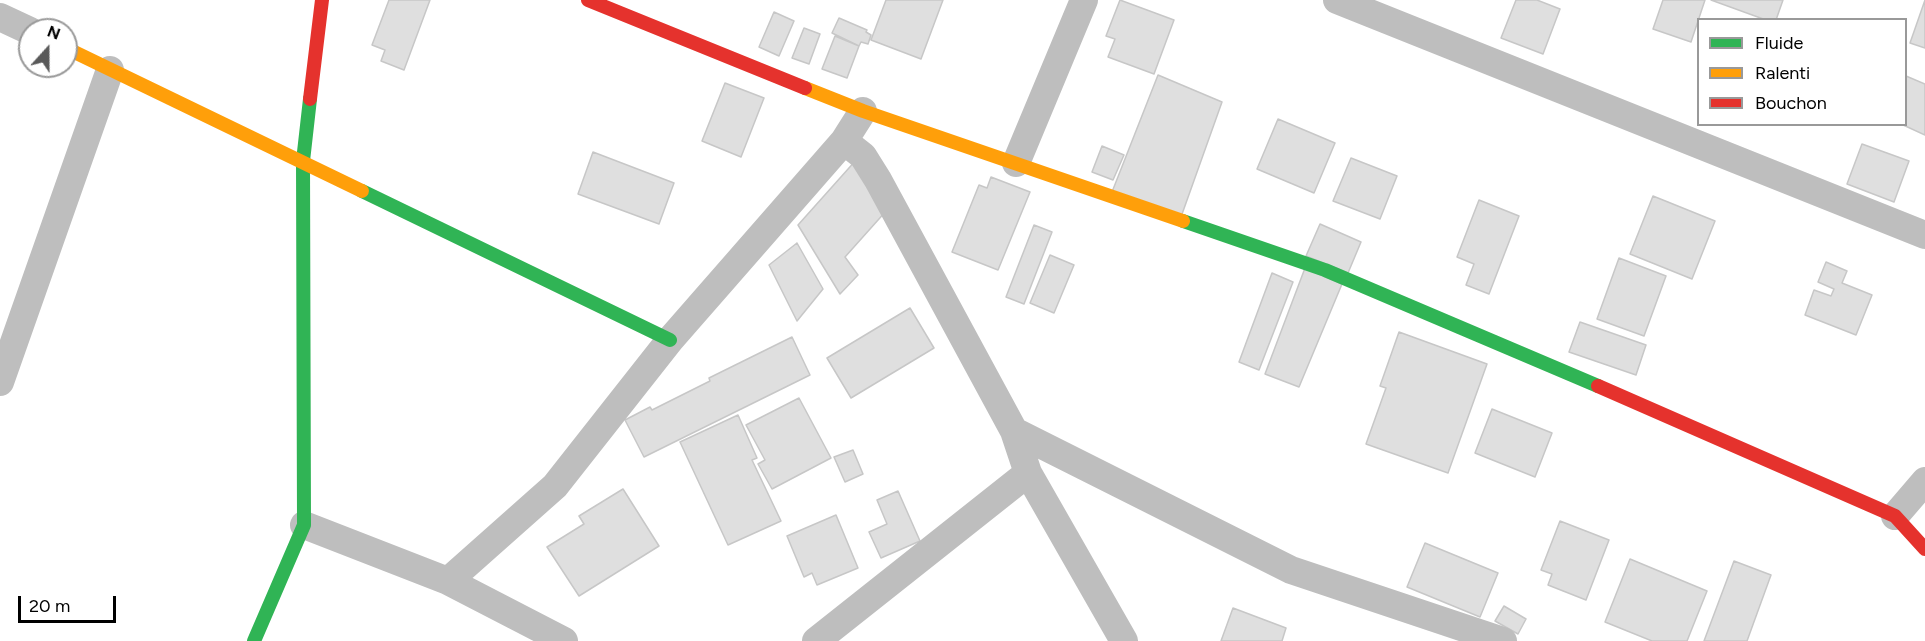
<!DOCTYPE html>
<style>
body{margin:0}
#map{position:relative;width:1925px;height:641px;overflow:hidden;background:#fff;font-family:Figtree,sans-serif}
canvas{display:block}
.legend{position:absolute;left:1697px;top:18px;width:210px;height:108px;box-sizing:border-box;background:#fff;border:2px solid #999;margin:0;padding:8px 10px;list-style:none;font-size:18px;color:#000}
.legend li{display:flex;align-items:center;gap:12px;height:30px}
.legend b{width:30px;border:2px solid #999}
.north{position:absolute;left:18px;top:18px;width:60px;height:60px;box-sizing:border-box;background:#fff;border:2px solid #999;border-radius:50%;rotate:21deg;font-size:16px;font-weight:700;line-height:24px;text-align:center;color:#000}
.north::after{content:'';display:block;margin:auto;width:21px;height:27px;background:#595959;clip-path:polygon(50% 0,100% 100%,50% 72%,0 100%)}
.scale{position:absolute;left:18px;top:596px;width:98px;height:27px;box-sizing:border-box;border:3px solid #000;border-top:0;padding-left:8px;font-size:18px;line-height:21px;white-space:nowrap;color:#000;-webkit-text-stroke:4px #fff;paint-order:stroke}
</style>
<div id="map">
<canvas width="1925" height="641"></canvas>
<ul class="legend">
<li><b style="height:8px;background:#30b455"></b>Fluide</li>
<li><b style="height:8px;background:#ff9f0a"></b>Ralenti</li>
<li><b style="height:8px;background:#e5322d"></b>Bouchon</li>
</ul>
<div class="north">N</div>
<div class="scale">20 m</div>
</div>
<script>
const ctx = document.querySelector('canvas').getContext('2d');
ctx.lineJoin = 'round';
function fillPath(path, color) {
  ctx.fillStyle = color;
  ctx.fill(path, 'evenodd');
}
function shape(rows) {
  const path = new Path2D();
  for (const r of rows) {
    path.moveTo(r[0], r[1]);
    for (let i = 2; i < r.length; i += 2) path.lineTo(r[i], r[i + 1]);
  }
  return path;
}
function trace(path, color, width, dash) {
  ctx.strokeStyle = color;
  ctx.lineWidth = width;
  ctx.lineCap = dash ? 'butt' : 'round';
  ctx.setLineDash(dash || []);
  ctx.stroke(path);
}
const building = shape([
 [389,0,430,0,404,70,381,61,385,50,372,45,389,0],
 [886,0,943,0,921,59,871,40,886,0],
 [1120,0,1174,20,1154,74,1108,57,1115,39,1106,36,1120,0],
 [1516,0,1537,0,1560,9,1543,54,1501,38,1516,0],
 [1663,0,1705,0,1691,42,1653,29,1663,0],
 [1711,0,1783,0,1776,20,1766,20,1711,0],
 [1925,0,1925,48,1910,43,1925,0],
 [774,12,794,21,779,56,759,47,774,12],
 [839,18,867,30,866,32,871,35,868,44,861,42,859,46,832,33,839,18],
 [804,28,820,34,809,64,792,58,804,28],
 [835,36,859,46,847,78,822,69,835,36],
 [1158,75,1222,102,1181,217,1112,192,1158,75],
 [1906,76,1925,84,1925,135,1901,124,1906,124,1906,76],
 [725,83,764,98,741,157,702,141,725,83],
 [1278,119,1335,143,1314,193,1257,169,1278,119],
 [1862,144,1909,161,1894,202,1847,184,1862,144],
 [1102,146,1124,155,1113,180,1092,172,1102,146],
 [593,152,674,183,659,224,578,194,593,152],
 [1351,158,1397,176,1380,219,1333,201,1351,158],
 [857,159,887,210,845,257,858,275,840,294,798,225,857,159],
 [991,177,1030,192,998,270,952,252,979,185,987,188,991,177],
 [1653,196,1715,221,1692,279,1630,254,1653,196],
 [1479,200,1519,216,1489,294,1466,285,1474,264,1457,257,1479,200],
 [1320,224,1361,242,1348,273,1306,256,1320,224],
 [1034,225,1052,232,1024,304,1006,297,1034,225],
 [797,243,823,289,797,321,769,265,797,243],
 [1050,255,1074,265,1054,313,1030,303,1050,255],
 [1619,258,1666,276,1644,336,1597,319,1619,258],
 [1826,262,1847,271,1842,283,1872,295,1856,335,1805,315,1814,290,1831,296,1834,289,1818,282,1826,262],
 [1305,268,1342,284,1299,387,1265,374,1305,268],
 [1272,273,1293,282,1259,370,1239,362,1272,273],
 [910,308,934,348,851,398,827,358,910,308],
 [1580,322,1646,345,1636,375,1569,352,1580,322],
 [1399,332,1487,364,1448,473,1366,444,1386,388,1380,386,1399,332],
 [792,337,810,375,644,457,625,420,650,407,652,410,710,381,709,378,792,337],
 [799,398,831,458,772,489,758,464,765,460,746,425,799,398],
 [1492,409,1552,433,1535,477,1475,453,1492,409],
 [738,415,757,458,752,460,781,521,728,545,680,442,738,415],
 [853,450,863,474,845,482,834,457,853,450],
 [623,489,659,546,579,596,547,547,584,524,579,516,623,489],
 [898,491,920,541,881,558,869,532,887,524,877,500,898,491],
 [836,515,858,568,817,585,812,573,804,577,787,536,836,515],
 [1560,521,1609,540,1586,600,1548,585,1552,574,1541,570,1560,521],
 [1425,543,1498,573,1480,617,1407,587,1425,543],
 [1630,559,1707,591,1687,641,1652,641,1605,622,1630,559],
 [1734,561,1771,575,1747,641,1704,641,1734,561],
 [1504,606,1526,619,1518,634,1495,621,1504,606],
 [1233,608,1286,628,1282,641,1221,641,1233,608]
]);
const street = shape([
 [1337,0,1925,235],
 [0,17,30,31],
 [844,141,863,156,878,180,1014,431,1028,473,1124,641],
 [1016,163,1084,0],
 [0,382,110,70],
 [1014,431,1291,570,1503,641],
 [1895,516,1925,481],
 [304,525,448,581,564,641],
 [448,581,555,486,670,340,844,141,863,111],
 [816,641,1028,473]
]);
const fast = shape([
 [362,191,670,340],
 [1183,221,1325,270,1598,386],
 [254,641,304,525,303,161,310,99]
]);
const slow = shape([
 [66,48,362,191],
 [805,88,863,111,1183,221]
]);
const jam = shape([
 [588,0,805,88],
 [310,99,322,0],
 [1598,386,1895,516,1925,549]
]);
fillPath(building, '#dfdfdf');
trace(building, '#c7c7c7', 1.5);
trace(street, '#bebebe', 28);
trace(fast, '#30b455', 14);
trace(slow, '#ff9f0a', 14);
trace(jam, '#e5322d', 14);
</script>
